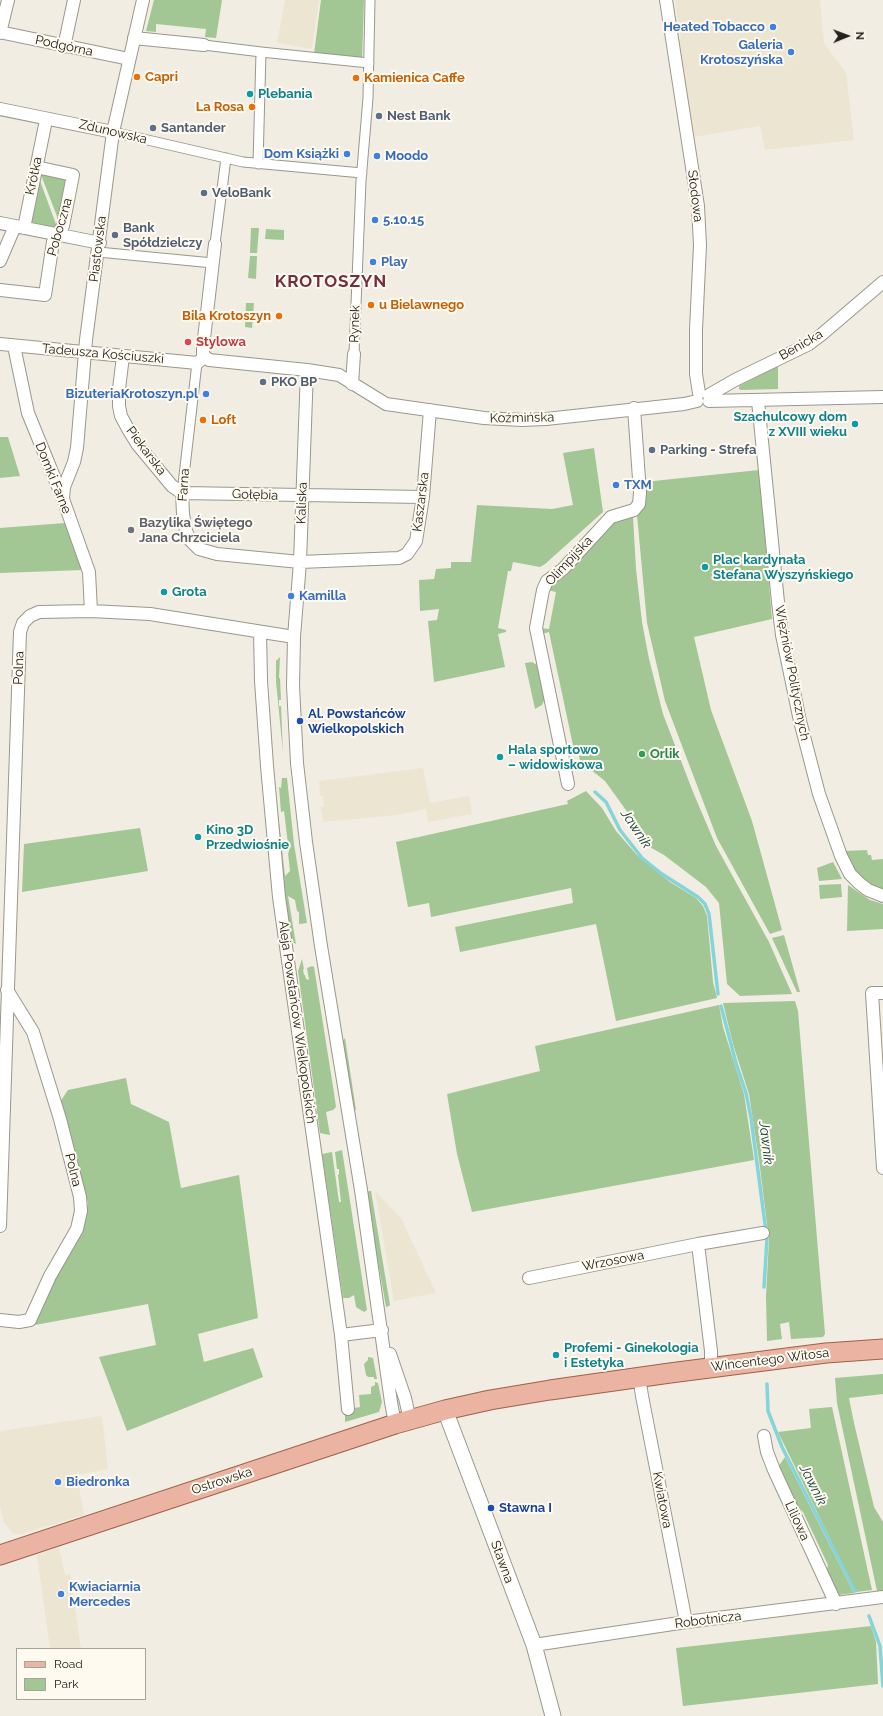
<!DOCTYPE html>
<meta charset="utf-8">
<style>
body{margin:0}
#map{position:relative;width:883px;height:1716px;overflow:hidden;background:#f1ede2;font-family:Raleway,sans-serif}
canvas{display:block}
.legend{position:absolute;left:16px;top:1648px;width:130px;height:52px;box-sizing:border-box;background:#fefaef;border:1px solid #a6a49b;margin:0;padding:5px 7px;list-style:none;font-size:12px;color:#23221e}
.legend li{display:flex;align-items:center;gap:8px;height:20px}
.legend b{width:20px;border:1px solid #a6a49b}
.north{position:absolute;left:827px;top:16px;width:40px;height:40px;-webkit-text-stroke:3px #fefaef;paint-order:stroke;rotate:89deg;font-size:11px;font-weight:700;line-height:16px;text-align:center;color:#23221e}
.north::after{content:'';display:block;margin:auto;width:14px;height:18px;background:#23221e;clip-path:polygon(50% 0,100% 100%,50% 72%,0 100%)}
</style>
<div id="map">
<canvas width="883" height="1716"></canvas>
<ul class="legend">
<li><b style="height:5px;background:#ebb3a1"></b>Road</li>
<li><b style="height:11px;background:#a2c694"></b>Park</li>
</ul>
<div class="north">N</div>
</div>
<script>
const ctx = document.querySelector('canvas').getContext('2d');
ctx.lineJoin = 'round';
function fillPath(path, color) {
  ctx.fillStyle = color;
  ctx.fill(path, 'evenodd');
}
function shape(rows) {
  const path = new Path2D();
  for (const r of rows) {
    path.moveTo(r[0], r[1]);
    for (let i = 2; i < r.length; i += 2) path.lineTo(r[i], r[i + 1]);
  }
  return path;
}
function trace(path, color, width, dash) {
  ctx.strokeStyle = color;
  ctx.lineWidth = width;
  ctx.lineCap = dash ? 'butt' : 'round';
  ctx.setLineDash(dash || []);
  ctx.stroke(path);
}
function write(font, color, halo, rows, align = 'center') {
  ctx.font = font + ' Raleway,sans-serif';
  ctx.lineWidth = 4;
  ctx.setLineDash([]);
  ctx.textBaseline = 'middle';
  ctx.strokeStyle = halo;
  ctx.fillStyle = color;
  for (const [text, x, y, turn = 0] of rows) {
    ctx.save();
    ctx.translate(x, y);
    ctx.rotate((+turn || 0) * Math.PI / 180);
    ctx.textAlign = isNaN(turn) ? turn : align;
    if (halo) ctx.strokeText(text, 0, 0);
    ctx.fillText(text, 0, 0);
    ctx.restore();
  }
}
const built = shape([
 [285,0,319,0,312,49,277,43],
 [675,0,820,0,824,43,846,73,854,140,765,150,760,126,694,137,678,40,681,39],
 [423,768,430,803,469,796,472,814,428,822,426,809,397,815,323,822,321,807,324,807,323,796,320,796,319,781],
 [375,1191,401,1218,436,1293,394,1301],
 [102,1416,108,1469,77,1475,84,1515,20,1534,14,1534,4,1523,0,1507,0,1431],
 [59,1547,65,1575,70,1574,81,1649,50,1649,37,1555]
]);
const green = shape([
 [154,0,222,0,216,38,205,37,206,29,156,24,156,32,146,31],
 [321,0,364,0,362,61,314,54],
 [41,174,67,177,60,224,41,175],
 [39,178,57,227,55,229,28,222],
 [251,228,259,228,257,253,250,253],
 [266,229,284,230,284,240,265,239],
 [250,256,257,256,256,279,248,278],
 [246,303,254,303,252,328,245,327],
 [778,366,778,389,741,390,739,389,739,386],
 [0,437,8,437,20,476,0,478],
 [594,448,603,512,545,564,540,567,513,562,511,571,508,571,498,628,506,630,506,632,498,634,505,667,434,682,428,621,437,620,439,609,420,611,419,580,434,579,436,569,451,568,451,562,471,562,477,505,552,509,573,505,563,453],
 [759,470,772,619,694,637,711,710,752,821,782,930,770,934,717,838,665,701,647,623,637,515,644,505,644,482],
 [623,517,633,517,636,569,642,622,649,659,663,714,693,792,716,846,769,942,792,994,740,996,727,984,719,903,706,887,664,855,648,846,639,833,631,817,605,781,580,761,579,756,583,755,582,748,574,750,549,632,541,634,540,628,549,629,556,592,547,590,549,586,610,523],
 [65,523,83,570,0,573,0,528],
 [280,657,279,678,280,678,281,700,279,700,279,706,281,706,283,753,276,681,276,661],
 [532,662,537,665,545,698,542,705,535,709,525,663],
 [282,778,287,778,294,844,307,923,299,924,299,912,297,911,295,900,288,896,296,944,291,941,289,936,276,814,278,813,285,876,290,871,288,853,289,852,284,811,281,812,279,787,281,788],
 [586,791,602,808,616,831,637,855,670,882,696,898,703,906,707,916,713,982,717,998,616,1021,596,924,460,952,455,927,573,903,571,888,431,917,429,903,408,907,396,842,568,804,567,801],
 [140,828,148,871,22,892,24,844],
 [867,850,868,855,871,855,872,860,883,859,883,891,859,877,853,869,844,851],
 [833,862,842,879,819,881,817,868],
 [841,884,842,897,820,899,819,885],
 [848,885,870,900,883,904,883,929,847,931],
 [784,935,800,992,797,992,772,938],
 [302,959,304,969,303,969,304,975,305,975,306,979,309,980,307,968,312,966,314,967,334,1093,336,1107,333,1110,326,1112,330,1135,320,1133,298,971],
 [795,1001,798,1011,825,1334,823,1337,791,1339,789,1322,780,1324,782,1339,767,1341,766,1296,769,1240,759,1160,749,1094,733,1044,723,1003],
 [719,1005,723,1027,744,1094,754,1160,472,1212,457,1154,447,1094,540,1071,535,1046],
 [345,1038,356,1110,352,1108,342,1041],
 [126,1078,131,1104,169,1122,181,1188,239,1175,258,1318,198,1334,204,1362,253,1348,263,1377,127,1431,99,1357,156,1345,148,1304,35,1325,55,1278,80,1235,88,1203,60,1102,68,1090],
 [342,1150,367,1310,364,1312,356,1307,354,1295,349,1298,343,1298,322,1154,332,1152,339,1202,341,1202,338,1175,339,1174,339,1169,337,1169,335,1152],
 [369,1191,371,1191,390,1305,389,1306,386,1307,366,1194],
 [368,1357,373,1358,377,1379,374,1379,374,1377,368,1377,366,1375,364,1364,368,1360],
 [883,1374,883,1394,849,1398,854,1423,874,1507,883,1522,883,1590,877,1591,837,1403,835,1378],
 [375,1382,378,1383,382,1402,379,1412,345,1422,345,1413,355,1408,360,1407,359,1395,371,1394,371,1387,375,1385],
 [832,1407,853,1503,872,1590,856,1592,778,1432,811,1428,809,1409],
 [785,1457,854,1593,838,1595,826,1574,828,1565,803,1512,796,1506,778,1467],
 [871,1626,876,1642,878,1684,683,1706,676,1648]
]);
const stream = shape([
 [595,792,606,802,620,830,642,858,662,874,698,897,705,904,709,914,718,994],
 [721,1006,736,1063,746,1093,751,1118,767,1239,764,1287],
 [767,1384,768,1411,782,1447,855,1591],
 [869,1616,880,1646,883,1686]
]);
const pedestrian = shape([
 [204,45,261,52,369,63],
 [113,132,243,162,362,173],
 [258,164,261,52],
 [215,244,226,158],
 [98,252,213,263],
 [354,354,361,181,368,98,370,0],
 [182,493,197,363]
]);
const minor = shape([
 [666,0,698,206,700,245,696,330,696,374,699,393],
 [0,32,129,59],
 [0,33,8,0],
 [134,38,204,45],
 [64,47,74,0],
 [0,109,113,132],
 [0,223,100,243],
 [24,228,45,125],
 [215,244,203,347,203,355,209,360,307,370,339,375,386,404,484,418,522,420,546,419,684,404,697,401],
 [0,261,15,226],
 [0,290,45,295,53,242,63,226,73,175,36,167],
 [0,344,197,363,205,357],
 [14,346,28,413,63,499,89,572,91,611],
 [123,356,119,389,119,406,121,416,128,429,138,445,172,486,182,493],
 [307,370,300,562,294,637,293,686,297,763,306,842,321,946,361,1190,391,1402,395,1424],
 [352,384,354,354],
 [709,395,735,380,809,344,821,335,883,282],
 [709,401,883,397],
 [758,401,778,602,782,635,800,721,819,794,841,856,850,874,859,883,868,890,883,896],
 [182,493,183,514,186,531,190,540,199,549,217,554,300,562,399,558,407,554,416,541,423,497,430,410],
 [182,493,423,497],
 [63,499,64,487,74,462,77,448,86,340,113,132,143,0],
 [260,632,261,681,267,766,279,897,341,1335,348,1409],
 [568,784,536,628,543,590,547,581,563,569,611,517,634,510,639,504,640,493,634,408],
 [883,993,872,993,883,1168],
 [0,1226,20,632,23,623,30,616,39,612,91,611,150,614,294,637],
 [698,1244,711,1351,711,1367],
 [529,1278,698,1244,763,1233],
 [0,1320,19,1322,30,1320,50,1276,77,1229,81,1211,80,1197,60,1119,33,1032,7,990],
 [341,1335,382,1330],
 [390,1354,405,1398,410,1420],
 [639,1377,642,1396,686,1622],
 [764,1436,767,1452,774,1470,836,1604],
 [534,1645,686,1622,883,1597]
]);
const tertiary = shape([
 [445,1410,534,1645,553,1716]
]);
const primary = shape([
 [0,1555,395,1424,445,1410,490,1400,550,1390,670,1373,826,1353,883,1349]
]);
const markers = [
 [773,27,4,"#3f7fe0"],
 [791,52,4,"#3f7fe0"],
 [137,77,4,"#e8710a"],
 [356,78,4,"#e8710a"],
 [250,94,4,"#0f9aa8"],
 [252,107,4,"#e8710a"],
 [379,116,4,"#5c6f8a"],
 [153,128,4,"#5c6f8a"],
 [347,154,4,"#3f7fe0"],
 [377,156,4,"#3f7fe0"],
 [204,193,4,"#5c6f8a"],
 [375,220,4,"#3f7fe0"],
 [115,235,4,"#5c6f8a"],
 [373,262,4,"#3f7fe0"],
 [371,305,4,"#e8710a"],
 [279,316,4,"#e8710a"],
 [188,342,4,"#e0444e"],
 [263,382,4,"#5c6f8a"],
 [206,394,4,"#3f7fe0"],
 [203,420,4,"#e8710a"],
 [855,424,4,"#0f9aa8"],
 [652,450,4,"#5c6f8a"],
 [616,485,4,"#3f7fe0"],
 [131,530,4,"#6b7280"],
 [705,567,4,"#0f9aa8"],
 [164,592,4,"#0f9aa8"],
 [291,596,4,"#3f7fe0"],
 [300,721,4,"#1a4fb4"],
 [642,754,4,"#2e9e5b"],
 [500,757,4,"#0f9aa8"],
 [198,837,4,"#0f9aa8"],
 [556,1355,4,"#0f9aa8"],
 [58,1482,4,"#3f7fe0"],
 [491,1508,4,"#1a4fb4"],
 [61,1594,4,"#3f7fe0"]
];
const shopNames = [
 ["Heated Tobacco",765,27,"right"],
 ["Galeria",783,45,"right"],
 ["Krotoszyńska",783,60,"right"],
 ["Dom Książki",339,154,"right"],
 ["Moodo",385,156],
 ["5.10.15",383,220],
 ["Play",381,262],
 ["BizuteriaKrotoszyn.pl",198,394,"right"],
 ["TXM",624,485],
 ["Kamilla",299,596],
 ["Biedronka",66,1482],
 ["Kwiaciarnia",69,1587],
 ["Mercedes",69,1602]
];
const streetNames = [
 ["Podgórna",64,46,12],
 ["Zdunowska",113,132,13],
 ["Krótka",34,176,-78],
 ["Słodowa",695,196,83],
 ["Poboczna",60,227,-74],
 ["Piastowska",98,249,-83],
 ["Rynek",355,324,-88],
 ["Benicka",801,345,-30],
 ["Tadeusza Kościuszki",103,354,5],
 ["Koźmińska",522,418,-1],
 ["Piekarska",146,451,53],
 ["Domki Farne",53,478,68],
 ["Farna",184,485,-86],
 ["Gołębia",255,495,2],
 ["Kaszarska",421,502,-83],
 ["Kaliska",302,503,-88],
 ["Olimpijska",569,561,-47],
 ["Polna",19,668,-88],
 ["Więźniów Politycznych",792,673,79],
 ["Aleja Powstańców Wielkopolskich",297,1022,82],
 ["Polna",73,1170,76],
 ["Wrzosowa",613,1261,-11],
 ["Wincentego Witosa",770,1360,-7],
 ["Ostrowska",222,1481,-18],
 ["Kwiatowa",662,1500,79],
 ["Liliowa",797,1521,65],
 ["Stawna",502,1562,70],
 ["Robotnicza",708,1620,-7]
];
const foodNames = [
 ["Capri",145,77],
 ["Kamienica Caffe",364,78],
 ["La Rosa",244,107,"right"],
 ["u Bielawnego",379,305],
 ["Bila Krotoszyn",271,316,"right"],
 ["Loft",211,420]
];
const cultureNames = [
 ["Plebania",258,94],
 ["Szachulcowy dom",847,417,"right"],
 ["z XVIII wieku",847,432,"right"],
 ["Plac kardynała",713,560],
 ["Stefana Wyszyńskiego",713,575],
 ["Grota",172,592],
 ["Hala sportowo",508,750],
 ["– widowiskowa",508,765],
 ["Kino 3D",206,830],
 ["Przedwiośnie",206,845],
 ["Profemi - Ginekologia",564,1348],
 ["i Estetyka",564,1363]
];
const serviceNames = [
 ["Nest Bank",387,116],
 ["Santander",161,128],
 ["VeloBank",212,193],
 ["Bank",123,228],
 ["Spółdzielczy",123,243],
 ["PKO BP",271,382],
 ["Parking - Strefa",660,450]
];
const healthNames = [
 ["Stylowa",196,342]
];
const worshipNames = [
 ["Bazylika Świętego",139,523],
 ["Jana Chrzciciela",139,538]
];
const transitNames = [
 ["Al. Powstańców",308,714],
 ["Wielkopolskich",308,729],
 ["Stawna I",499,1508]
];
const leisureNames = [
 ["Orlik",650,754]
];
const waterNames = [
 ["Jawnik",636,829,56],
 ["Jawnik",766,1143,83],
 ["Jawnik",813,1485,63]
];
const districtNames = [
 ["KROTOSZYN",331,282]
];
fillPath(built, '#ece5d2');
fillPath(green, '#a2c694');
trace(stream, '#84d4da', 3.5);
trace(pedestrian, '#9a978c', 11);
trace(minor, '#9a978c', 14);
trace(tertiary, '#9a978c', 17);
trace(primary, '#9d604a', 21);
trace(pedestrian, '#fff', 9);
trace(minor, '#fff', 12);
trace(tertiary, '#fff', 15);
trace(primary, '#ebb3a1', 19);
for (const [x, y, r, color] of markers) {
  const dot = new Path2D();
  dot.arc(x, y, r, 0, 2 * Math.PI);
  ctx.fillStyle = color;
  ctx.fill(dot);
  trace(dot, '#fefaef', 1.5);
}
write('bold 13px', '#366cbe', '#fefaef', shopNames, 'left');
write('13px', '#23221e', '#fefaef', streetNames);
write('bold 13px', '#c56008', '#fefaef', foodNames, 'left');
write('bold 13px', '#0d838f', '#fefaef', cultureNames, 'left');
write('bold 13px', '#4e5e75', '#fefaef', serviceNames, 'left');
write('bold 13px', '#be3a42', '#fefaef', healthNames, 'left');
write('bold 13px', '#5b616d', '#fefaef', worshipNames, 'left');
write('bold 13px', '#164399', '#fefaef', transitNames, 'left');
write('bold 13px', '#27864d', '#fefaef', leisureNames, 'left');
write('italic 14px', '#1d4447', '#fefaef', waterNames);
ctx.letterSpacing = '1px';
write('bold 17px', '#742e41', '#fefaef', districtNames);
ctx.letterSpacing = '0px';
</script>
